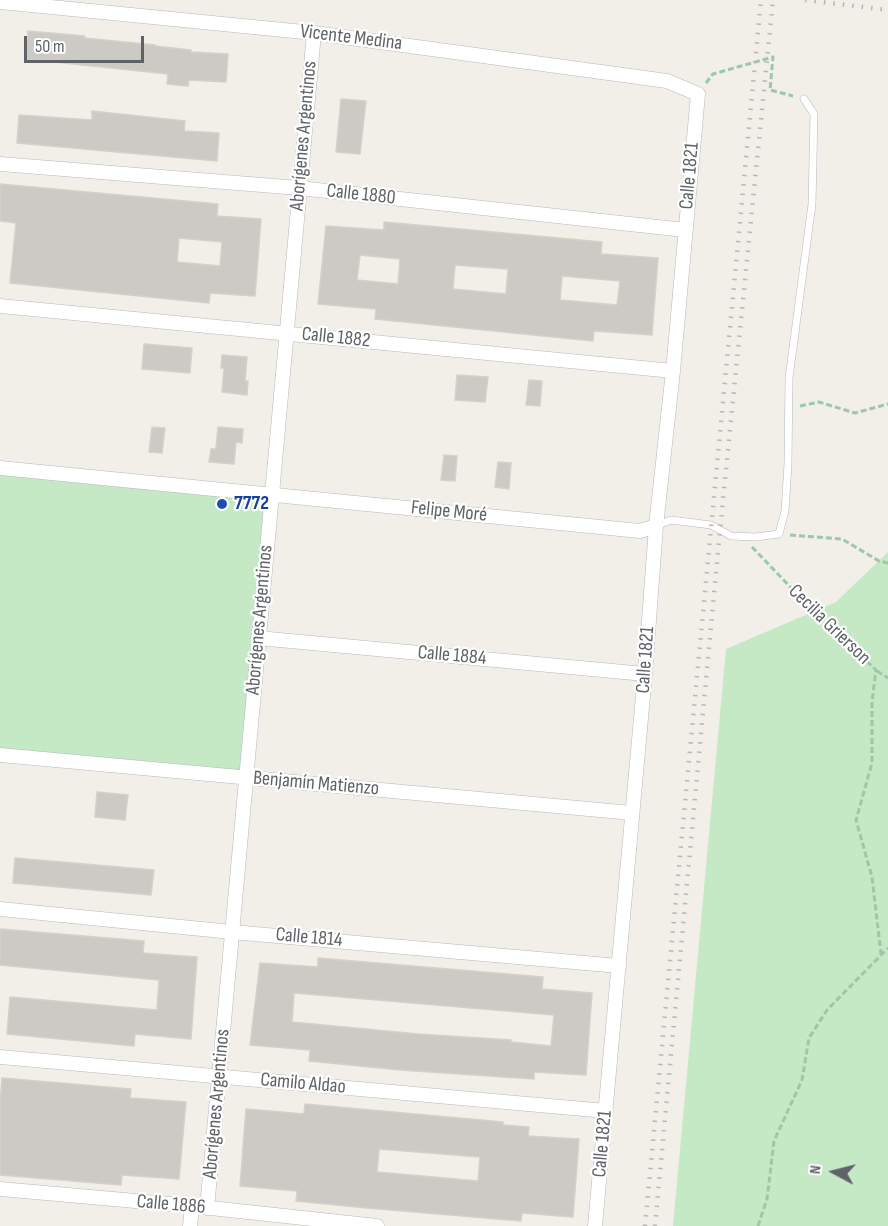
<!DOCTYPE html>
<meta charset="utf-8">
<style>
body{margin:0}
#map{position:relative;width:888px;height:1226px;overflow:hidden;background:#f1efe8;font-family:"Sofia Sans Condensed",sans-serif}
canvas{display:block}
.north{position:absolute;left:804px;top:1142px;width:60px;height:60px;-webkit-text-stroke:4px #fff;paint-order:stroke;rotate:277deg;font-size:16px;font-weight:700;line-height:24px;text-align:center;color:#5f6368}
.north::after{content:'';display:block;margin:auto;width:21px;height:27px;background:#5f6368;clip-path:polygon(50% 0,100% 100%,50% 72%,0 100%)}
.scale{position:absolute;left:24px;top:36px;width:120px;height:27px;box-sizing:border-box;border:3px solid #5f6368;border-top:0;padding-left:8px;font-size:18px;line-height:21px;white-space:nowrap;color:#5f6368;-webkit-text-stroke:4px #fff;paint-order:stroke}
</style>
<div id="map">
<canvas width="888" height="1226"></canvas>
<div class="north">N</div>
<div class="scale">50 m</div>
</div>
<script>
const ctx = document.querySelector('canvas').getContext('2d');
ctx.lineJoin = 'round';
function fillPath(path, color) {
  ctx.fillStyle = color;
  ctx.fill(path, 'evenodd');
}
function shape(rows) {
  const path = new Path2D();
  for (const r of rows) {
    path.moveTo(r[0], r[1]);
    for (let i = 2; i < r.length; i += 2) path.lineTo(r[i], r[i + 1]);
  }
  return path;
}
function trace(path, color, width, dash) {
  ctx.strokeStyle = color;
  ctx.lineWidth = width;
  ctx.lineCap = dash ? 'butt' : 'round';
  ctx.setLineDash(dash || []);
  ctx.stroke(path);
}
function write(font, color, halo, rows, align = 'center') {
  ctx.font = font + ' "Sofia Sans Condensed",sans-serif';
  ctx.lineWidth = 4.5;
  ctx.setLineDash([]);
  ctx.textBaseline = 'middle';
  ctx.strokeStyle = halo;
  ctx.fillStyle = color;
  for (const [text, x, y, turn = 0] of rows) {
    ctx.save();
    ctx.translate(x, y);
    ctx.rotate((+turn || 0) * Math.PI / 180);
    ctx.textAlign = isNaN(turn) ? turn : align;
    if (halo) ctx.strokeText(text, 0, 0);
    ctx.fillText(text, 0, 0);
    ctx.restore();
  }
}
const green = shape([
 [0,468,271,495,246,778,0,755],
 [888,552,888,1226,673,1226,726,649,836,602]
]);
const building = shape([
 [28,31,85,36,84,38,155,45,155,46,191,50,191,52,228,54,226,82,189,80,188,86,167,84,168,74,26,59,28,31],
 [341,99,366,101,360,154,336,152,341,99],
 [92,111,185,121,184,131,219,133,217,161,17,143,19,115,92,120,92,111],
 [0,184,218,204,217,216,261,219,255,296,210,293,209,303,10,283,16,223,0,221,0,184],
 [179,238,222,242,220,266,177,262,179,238],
 [384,222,602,242,601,254,658,258,652,335,594,331,593,341,573,339,375,319,376,309,318,304,326,226,384,230,384,222],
 [360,255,400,259,398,284,357,280,360,255],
 [455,265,508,269,506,294,453,289,455,265],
 [562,276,620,281,617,305,560,300,562,276],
 [144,344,192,348,190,373,142,369,144,344],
 [222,355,247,357,245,381,248,381,247,395,222,392,224,368,221,368,222,355],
 [457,375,488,377,485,402,455,400,457,375],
 [529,380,542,381,540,406,526,405,529,380],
 [152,427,165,428,162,453,149,452,152,427],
 [218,427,243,429,242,443,236,442,234,464,209,462,211,449,216,449,218,427],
 [444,455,457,456,455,481,441,480,444,455],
 [498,462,511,463,509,489,495,487,498,462],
 [97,792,128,795,125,820,95,817,97,792],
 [15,858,154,870,151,895,13,883,15,858],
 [0,929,144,941,143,953,197,957,191,1039,135,1034,134,1046,7,1034,10,997,157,1010,159,980,0,965,0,929],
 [318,958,543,977,542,989,592,993,586,1075,534,1072,534,1079,400,1070,309,1061,310,1050,250,1045,260,963,318,967,318,958],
 [294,993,554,1015,551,1046,511,1042,511,1040,418,1034,292,1022,294,993],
 [2,1078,131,1089,130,1098,186,1102,179,1179,122,1175,121,1185,0,1175,0,1105,2,1078],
 [305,1104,503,1122,503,1125,529,1127,528,1136,579,1139,573,1217,522,1213,521,1221,367,1208,296,1201,297,1191,240,1186,246,1109,304,1114,305,1104],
 [379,1149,480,1157,478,1181,377,1172,379,1149]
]);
const path = shape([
 [706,83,713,74,773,57,770,90,793,96],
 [800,406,819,402,855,413,888,404],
 [790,535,842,539,879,561,888,563],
 [752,547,821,619,876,670,872,702,872,763,856,820,872,877,881,954],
 [877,671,888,678],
 [758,1226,767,1199,774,1141,802,1080,809,1038,827,1010,888,948]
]);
const service = shape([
 [656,526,671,520,711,525,731,536,756,537,779,534,785,511,788,464,789,378,812,204,814,114,804,99]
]);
const minor = shape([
 [0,2,314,33,667,81,698,94,673,371,656,526,645,674,595,1226],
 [0,164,299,188,685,230],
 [0,306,673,371],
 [0,468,640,531,656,526],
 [258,638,645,674],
 [0,755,632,813],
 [0,909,232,932,619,966],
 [0,1057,606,1111],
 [0,1189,192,1206,377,1226],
 [207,1208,314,33],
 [190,1226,192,1206]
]);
const rail = shape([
 [805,0,888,10],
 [645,1226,761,0],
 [655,1226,720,530,773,0]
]);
const markers = [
 [222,504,6,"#1a4fb4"]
];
const streetNames = [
 ["Vicente Medina",351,38,7],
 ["Aborígenes Argentinos",304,136,-85],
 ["Calle 1821",690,176,-85],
 ["Calle 1880",361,195,6],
 ["Calle 1882",336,338,6],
 ["Felipe Moré",449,512,6],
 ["Aborígenes Argentinos",260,620,-85],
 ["Cecilia Grierson",829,625,44],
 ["Calle 1884",452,656,5],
 ["Calle 1821",646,660,-86],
 ["Benjamín Matienzo",316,784,5],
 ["Calle 1814",309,938,5],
 ["Camilo Aldao",303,1084,5],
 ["Aborígenes Argentinos",217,1104,-85],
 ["Calle 1821",603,1144,-85],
 ["Calle 1886",171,1205,5]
];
const transitNames = [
 ["7772",234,504]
];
fillPath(green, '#c5e8c5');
fillPath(building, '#cccac5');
trace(building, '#d6d1c6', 1.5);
trace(service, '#b5b8bc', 8);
trace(minor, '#b5b8bc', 15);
trace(path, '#9cc7a9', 3, [6, 3]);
trace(service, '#fff', 7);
trace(minor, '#fff', 14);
trace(rail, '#b6b7b8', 4.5, [1.5, 8]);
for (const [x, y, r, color] of markers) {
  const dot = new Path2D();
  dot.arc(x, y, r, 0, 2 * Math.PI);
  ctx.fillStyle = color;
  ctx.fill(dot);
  trace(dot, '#fff', 2);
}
write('20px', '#5f6368', '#fff', streetNames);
write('bold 20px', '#164399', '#fff', transitNames, 'left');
</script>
